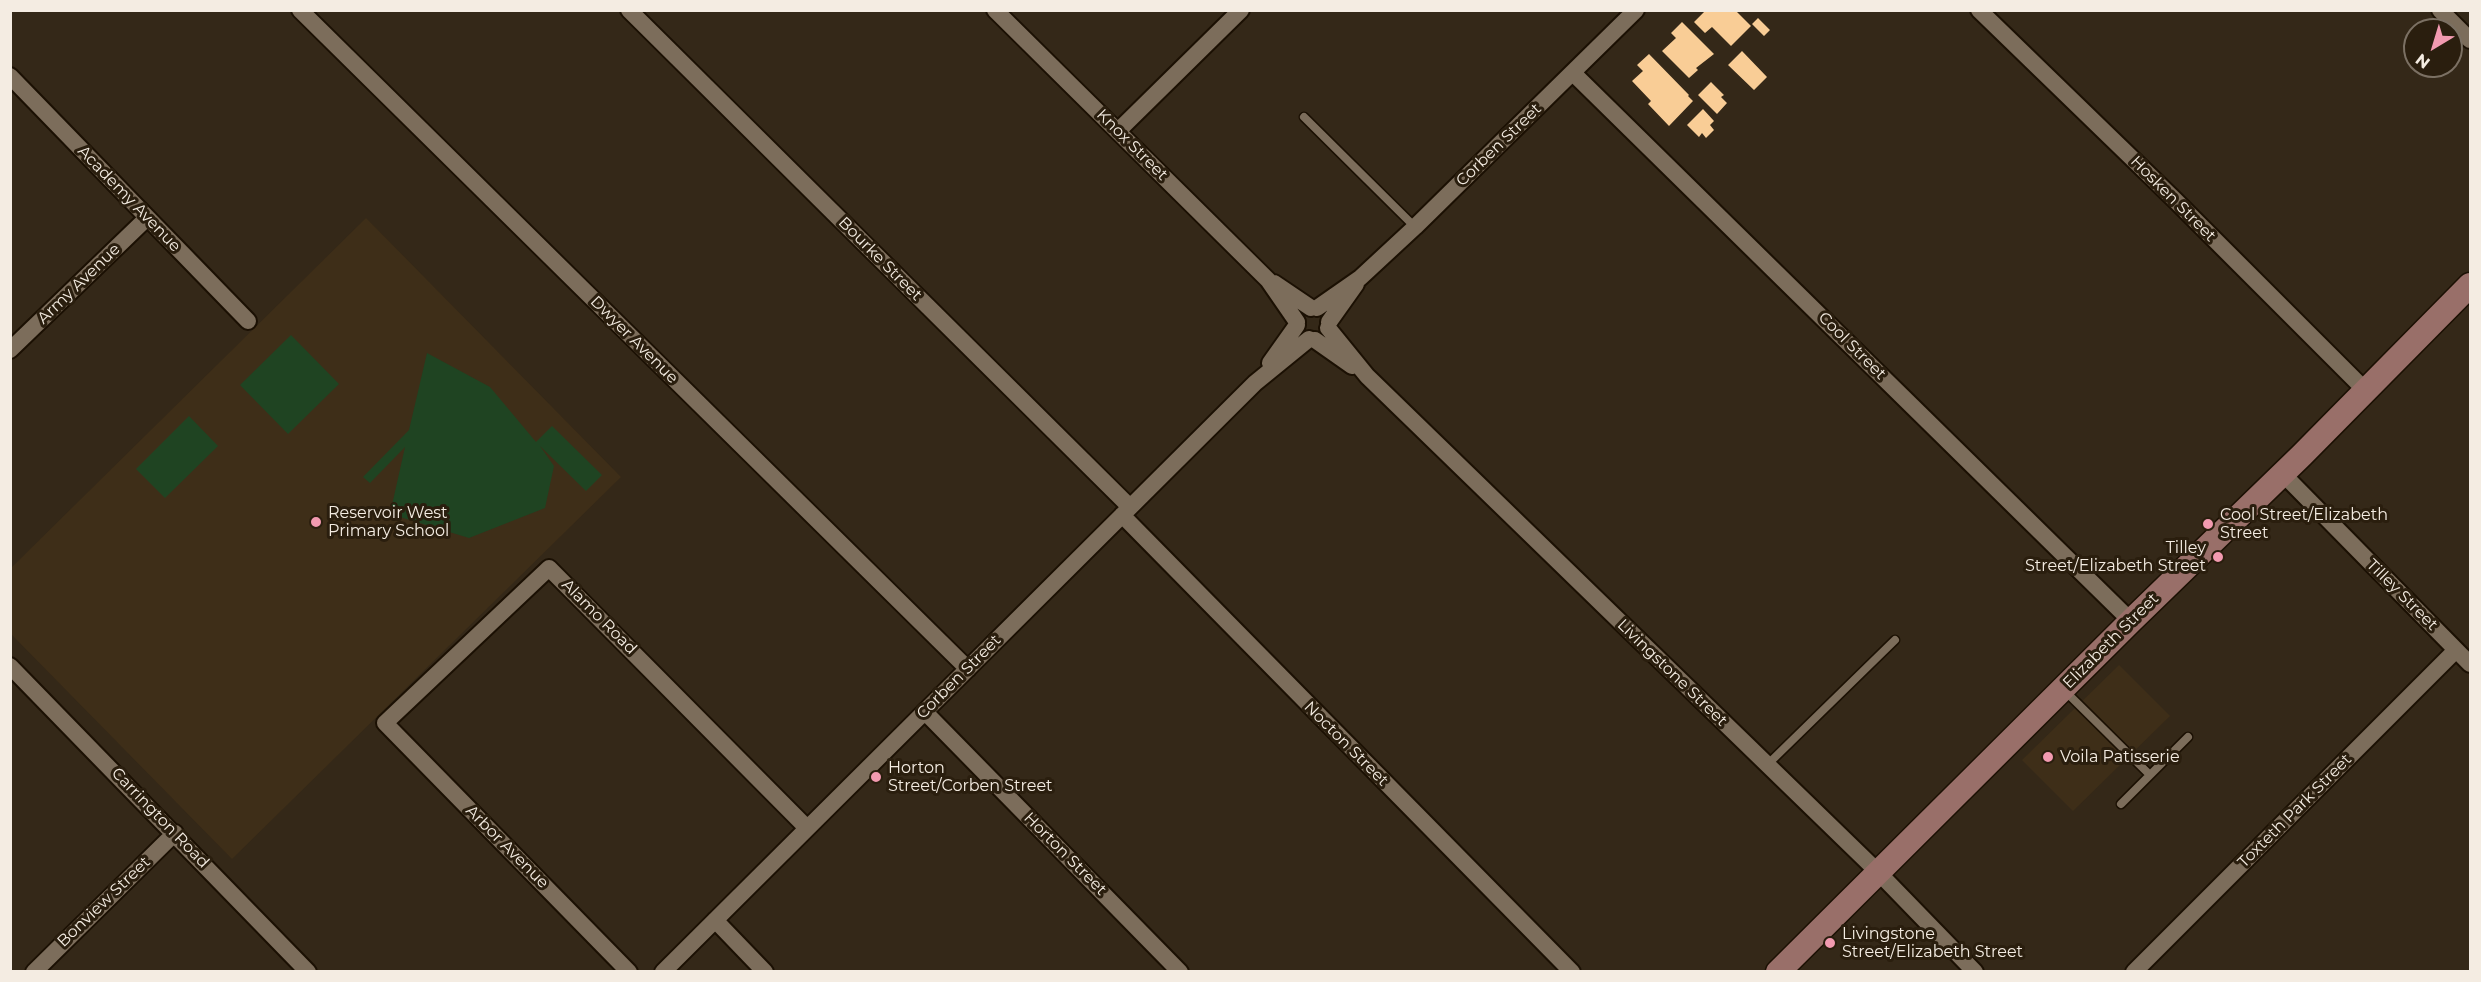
<!DOCTYPE html>
<style>
body{margin:0}
#map{position:relative;width:2481px;height:982px;overflow:hidden;background:#342818;font-family:Montserrat,sans-serif}
canvas{display:block}
.frame{position:absolute;inset:0;border:12px solid #f4ece2;pointer-events:none}
.north{position:absolute;left:2403px;top:18px;width:60px;height:60px;box-sizing:border-box;background:#2a1e0e;border:2px solid #7b7063;border-radius:50%;rotate:218deg;font-size:16px;font-weight:700;line-height:24px;text-align:center;color:#f4ece2}
.north::after{content:'';display:block;margin:auto;width:21px;height:27px;background:#f29ab0;clip-path:polygon(50% 0,100% 100%,50% 72%,0 100%)}
</style>
<div id="map">
<canvas width="2481" height="982"></canvas>
<div class="frame"></div>
<div class="north">N</div>
</div>
<script>
const ctx = document.querySelector('canvas').getContext('2d');
ctx.lineJoin = 'round';
function fillPath(path, color) {
  ctx.fillStyle = color;
  ctx.fill(path, 'evenodd');
}
function shape(rows) {
  const path = new Path2D();
  for (const r of rows) {
    path.moveTo(r[0], r[1]);
    for (let i = 2; i < r.length; i += 2) path.lineTo(r[i], r[i + 1]);
  }
  return path;
}
function trace(path, color, width, dash) {
  ctx.strokeStyle = color;
  ctx.lineWidth = width;
  ctx.lineCap = dash ? 'butt' : 'round';
  ctx.setLineDash(dash || []);
  ctx.stroke(path);
}
function write(font, color, halo, rows, align = 'center') {
  ctx.font = font + ' Montserrat,sans-serif';
  ctx.lineWidth = 6;
  ctx.setLineDash([]);
  ctx.textBaseline = 'middle';
  ctx.strokeStyle = halo;
  ctx.fillStyle = color;
  for (const [text, x, y, turn = 0] of rows) {
    ctx.save();
    ctx.translate(x, y);
    ctx.rotate((+turn || 0) * Math.PI / 180);
    ctx.textAlign = isNaN(turn) ? turn : align;
    if (halo) ctx.strokeText(text, 0, 0);
    ctx.fillText(text, 0, 0);
    ctx.restore();
  }
}
const built = shape([
 [366,218,621,477,232,859,11,634,11,568],
 [2119,665,2170,716,2073,811,2022,760]
]);
const green = shape([
 [291,335,339,384,288,434,240,385],
 [427,353,490,387,536,442,552,426,602,475,586,491,540,446,554,466,545,508,469,538,390,514,405,447,370,483,363,477,409,430],
 [189,416,218,446,165,498,136,469]
]);
const building = shape([
 [1706,10,1735,10,1751,26,1731,46,1712,27,1705,33,1694,22],
 [1758,18,1770,30,1764,36,1752,24],
 [1682,22,1714,54,1696,68,1698,70,1689,78,1662,51,1676,38,1671,33],
 [1742,51,1767,77,1754,90,1728,65],
 [1649,54,1689,95,1688,96,1693,101,1669,126,1648,104,1651,101,1632,81,1643,71,1637,65],
 [1711,82,1724,95,1721,97,1727,103,1717,114,1698,95],
 [1703,109,1714,121,1710,125,1714,130,1706,138,1702,133,1699,137,1687,125]
]);
const lane = shape([
 [1304,117,1415,227],
 [2065,691,2150,775],
 [1767,765,1895,640],
 [2121,804,2188,737]
]);
const street = shape([
 [300,10,968,669],
 [629,10,1130,507],
 [995,10,1268,280,1297,322],
 [1979,10,2174,199,2365,390],
 [2440,10,2470,40],
 [1573,73,2131,621],
 [10,76,248,321],
 [1118,131,1241,10],
 [1274,283,1311,308],
 [1317,308,1360,278,1415,227,1636,10],
 [1329,322,1356,284],
 [1328,328,1367,376,1879,873,1975,972],
 [1315,340,1352,366],
 [10,350,147,218],
 [1270,363,1297,325],
 [2283,474,2470,664],
 [1122,515,1572,972],
 [10,666,308,972],
 [925,712,1180,972],
 [715,920,765,972],
 [34,972,175,833],
 [629,972,385,723,549,568,807,828],
 [663,972,1255,383,1309,339],
 [2134,972,2456,650]
]);
const secondary = shape([
 [1778,972,2131,621,2302,455,2470,285]
]);
const markers = [
 [316,522,6,"#f29ab0"],
 [2208,524,6,"#f29ab0"],
 [2218,557,6,"#f29ab0"],
 [2048,757,6,"#f29ab0"],
 [876,777,6,"#f29ab0"],
 [1830,943,6,"#f29ab0"]
];
const streetNames = [
 ["Knox Street",1132,145,45],
 ["Corben Street",1499,145,-44],
 ["Academy Avenue",129,199,46],
 ["Hosken Street",2173,199,45],
 ["Bourke Street",880,259,45],
 ["Army Avenue",79,284,-44],
 ["Dwyer Avenue",634,340,45],
 ["Cool Street",1852,346,45],
 ["Tilley Street",2402,595,45],
 ["Alamo Road",599,617,45],
 ["Elizabeth Street",2111,641,-45],
 ["Livingstone Street",1672,673,44],
 ["Corben Street",959,677,-45],
 ["Nocton Street",1346,744,45],
 ["Toxteth Park Street",2295,811,-45],
 ["Carrington Road",160,818,46],
 ["Arbor Avenue",507,847,45],
 ["Horton Street",1065,854,45],
 ["Bonview Street",104,902,-44]
];
const poiNames = [
 ["Reservoir West",328,513],
 ["Primary School",328,531],
 ["Cool Street/Elizabeth",2220,515],
 ["Street",2220,533],
 ["Tilley",2206,548,"right"],
 ["Street/Elizabeth Street",2206,566,"right"],
 ["Voila Patisserie",2060,757],
 ["Horton",888,768],
 ["Street/Corben Street",888,786],
 ["Livingstone",1842,934],
 ["Street/Elizabeth Street",1842,952]
];
fillPath(built, '#3e2e18');
fillPath(green, '#1f4422');
fillPath(building, '#f9cd96');
trace(lane, '#1b1003', 11);
trace(street, '#1b1003', 20);
trace(secondary, '#1b1003', 27);
trace(lane, '#7c6d5b', 8);
trace(street, '#7c6d5b', 16);
trace(secondary, '#996f69', 24);
for (const [x, y, r, color] of markers) {
  const dot = new Path2D();
  dot.arc(x, y, r, 0, 2 * Math.PI);
  ctx.fillStyle = color;
  ctx.fill(dot);
  trace(dot, '#2a1e0e', 2);
}
write('16px', '#f4ece2', '#2a1e0e', streetNames);
write('16px', '#f4ece2', '#2a1e0e', poiNames, 'left');
</script>
